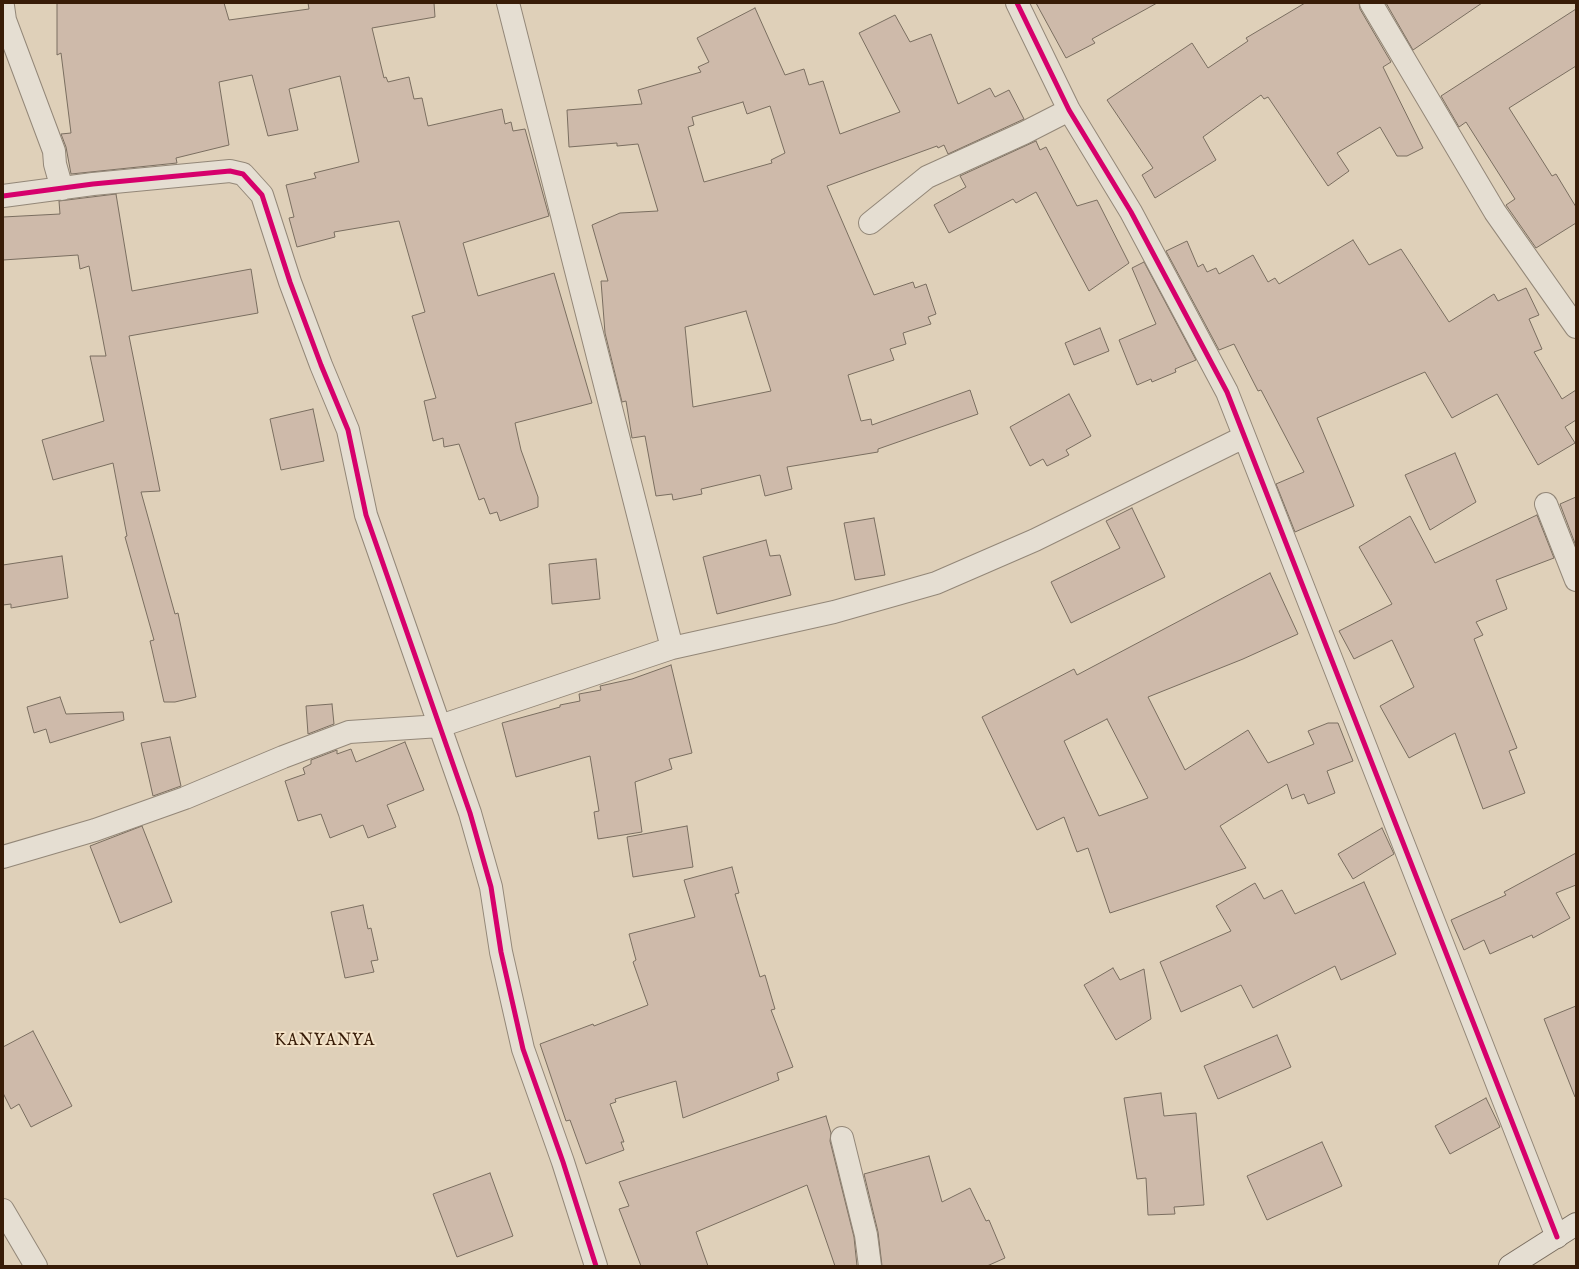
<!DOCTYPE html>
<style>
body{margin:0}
#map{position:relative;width:1579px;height:1269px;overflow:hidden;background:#dfd0b9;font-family:"IM FELL English",serif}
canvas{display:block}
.frame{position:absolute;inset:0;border:4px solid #381c07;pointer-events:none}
</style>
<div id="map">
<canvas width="1579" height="1269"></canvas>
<div class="frame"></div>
</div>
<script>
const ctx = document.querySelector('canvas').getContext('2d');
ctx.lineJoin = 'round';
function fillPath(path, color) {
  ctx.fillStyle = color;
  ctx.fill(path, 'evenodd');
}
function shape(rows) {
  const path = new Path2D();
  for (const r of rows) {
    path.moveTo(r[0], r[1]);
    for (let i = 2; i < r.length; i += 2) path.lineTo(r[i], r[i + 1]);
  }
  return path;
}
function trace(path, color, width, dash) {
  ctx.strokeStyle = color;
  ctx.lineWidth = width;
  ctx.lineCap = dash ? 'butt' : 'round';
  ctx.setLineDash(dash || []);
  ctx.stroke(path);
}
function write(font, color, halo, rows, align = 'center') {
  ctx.font = font + ' "IM FELL English",serif';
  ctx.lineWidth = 4;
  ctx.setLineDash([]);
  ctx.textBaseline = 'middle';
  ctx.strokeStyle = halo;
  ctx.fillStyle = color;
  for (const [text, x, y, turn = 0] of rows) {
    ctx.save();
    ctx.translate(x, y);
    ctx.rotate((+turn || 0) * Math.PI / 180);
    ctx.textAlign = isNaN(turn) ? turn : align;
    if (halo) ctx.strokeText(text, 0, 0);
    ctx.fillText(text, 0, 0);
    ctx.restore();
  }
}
const building = shape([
 [57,3,224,3,229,20,309,9,308,3,434,3,435,17,372,28,384,78,386,77,388,82,409,77,414,99,422,98,428,126,502,109,505,124,511,122,513,131,525,129,549,216,463,243,478,296,554,273,592,403,515,423,521,450,538,497,538,507,500,521,497,512,490,514,484,498,479,500,459,444,444,447,443,438,433,441,424,401,436,398,412,316,425,312,399,221,334,232,335,237,297,247,289,218,294,217,286,185,316,178,314,173,359,162,340,76,289,89,298,130,268,136,252,75,219,82,229,145,176,158,177,163,71,174,66,147,61,134,71,133,61,53,57,55,57,3],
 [1036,3,1157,3,1092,39,1095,43,1066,58,1036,3],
 [1305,3,1359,3,1360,9,1391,62,1383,67,1423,148,1407,156,1397,156,1380,127,1337,153,1349,171,1328,186,1268,97,1264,99,1261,95,1203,137,1216,160,1155,198,1142,175,1153,168,1107,100,1192,43,1208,68,1248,41,1246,38,1305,3],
 [1386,3,1482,3,1413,50,1386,3],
 [755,8,785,75,804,69,809,85,823,81,840,134,900,112,859,33,895,15,910,42,931,34,958,104,990,88,995,97,1009,90,1024,119,948,154,944,145,938,148,937,146,827,186,874,295,913,282,915,288,926,284,936,314,928,317,931,324,903,333,906,344,890,349,894,360,848,375,861,421,871,419,872,425,970,390,978,414,878,449,878,452,787,467,792,489,765,496,760,475,701,489,702,494,673,500,672,494,656,496,645,436,632,438,626,401,622,402,605,333,601,281,608,281,592,225,620,213,658,211,638,144,617,146,617,143,569,147,567,110,642,104,638,90,701,72,698,67,709,62,697,38,755,8],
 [743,102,747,114,770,106,785,153,771,160,772,163,704,182,688,127,694,125,692,117,743,102],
 [746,311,771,391,693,407,685,327,746,311],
 [1576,9,1576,66,1509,108,1552,176,1556,174,1576,207,1576,223,1536,248,1506,205,1515,199,1466,122,1459,127,1441,96,1576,9],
 [1036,141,1040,150,1046,147,1077,206,1097,200,1129,263,1089,291,1036,192,1016,203,1013,199,949,233,934,205,966,187,960,176,1036,141],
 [116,194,132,291,251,269,258,313,129,336,160,491,141,492,175,614,178,613,196,697,175,702,164,702,150,641,154,640,125,537,127,536,113,463,53,480,42,440,104,421,90,356,106,356,89,266,80,269,78,255,3,260,3,217,60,214,59,201,116,194],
 [1353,240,1369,265,1401,249,1449,322,1494,294,1498,301,1526,288,1539,315,1529,319,1542,349,1534,352,1562,399,1576,390,1576,420,1565,427,1575,443,1538,465,1497,394,1452,418,1425,372,1317,418,1354,506,1295,532,1276,484,1304,472,1261,390,1258,391,1234,344,1219,350,1166,251,1187,241,1198,267,1203,264,1207,272,1216,268,1219,274,1253,255,1268,282,1275,278,1279,284,1353,240],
 [1144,262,1196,360,1175,369,1176,372,1152,382,1151,379,1137,385,1119,340,1156,324,1132,268,1144,262],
 [1100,328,1109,351,1074,365,1065,343,1100,328],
 [1069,394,1091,436,1066,450,1069,455,1047,466,1043,459,1030,466,1010,427,1069,394],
 [313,409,324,461,281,470,270,419,313,409],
 [1455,453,1476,502,1430,530,1405,475,1455,453],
 [1576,497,1576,546,1560,504,1576,497],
 [1132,508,1165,577,1071,623,1051,582,1120,548,1106,521,1132,508],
 [1537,515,1554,558,1496,580,1507,609,1476,622,1483,635,1474,639,1517,748,1509,751,1525,793,1483,809,1455,733,1409,758,1380,706,1414,687,1392,640,1354,659,1339,631,1392,604,1359,547,1410,516,1435,563,1537,515],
 [874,518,885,575,855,580,844,523,874,518],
 [766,540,770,556,780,555,791,595,717,614,703,557,766,540],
 [62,556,68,598,11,608,11,604,3,605,3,565,62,556],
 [596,559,600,599,552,604,549,564,596,559],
 [1270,573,1298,634,1243,659,1148,697,1185,770,1248,730,1268,763,1314,744,1308,731,1328,723,1338,723,1353,761,1327,771,1335,793,1308,804,1304,794,1292,799,1287,784,1220,826,1246,868,1110,913,1088,848,1077,852,1064,817,1037,830,982,717,1074,669,1077,675,1270,573],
 [1107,719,1148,798,1099,816,1064,741,1107,719],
 [671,665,692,753,669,759,672,769,635,782,642,832,598,839,594,812,599,811,590,756,516,777,502,723,560,707,560,705,580,701,579,694,601,690,600,686,632,679,671,665],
 [60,697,66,714,123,712,124,720,50,743,46,729,34,733,27,707,60,697],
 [332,704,334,724,308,734,306,706,332,704],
 [170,737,181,786,153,796,141,743,170,737],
 [405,742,424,790,387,805,396,827,368,838,363,825,330,838,321,814,298,821,285,781,305,774,303,768,311,764,311,760,337,750,337,754,351,749,356,762,405,742],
 [142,826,172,902,120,923,90,846,142,826],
 [687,826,693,867,633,877,627,837,687,826],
 [1382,828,1394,854,1353,879,1338,854,1382,828],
 [1576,853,1576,885,1556,893,1570,918,1533,938,1532,935,1490,954,1484,940,1464,950,1451,920,1506,895,1504,892,1576,853],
 [732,867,739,893,735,894,760,977,765,975,775,1009,771,1010,793,1067,777,1073,779,1080,683,1118,676,1081,615,1099,616,1102,610,1104,624,1142,621,1142,624,1150,586,1164,570,1120,566,1121,540,1044,593,1024,594,1026,648,1005,633,962,636,960,629,934,695,917,684,880,732,867],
 [1364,882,1396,954,1341,980,1335,966,1253,1008,1241,985,1181,1012,1160,962,1231,931,1216,906,1255,883,1264,899,1282,890,1295,914,1364,882],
 [363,905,368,929,371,928,378,960,371,961,374,972,345,978,331,912,363,905],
 [1113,968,1120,980,1144,969,1151,1019,1116,1040,1084,985,1113,968],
 [1576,1006,1576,1096,1575,1097,1544,1019,1576,1006],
 [33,1031,72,1106,31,1127,19,1104,11,1109,3,1093,3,1047,33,1031],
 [1277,1035,1291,1067,1218,1099,1204,1066,1277,1035],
 [1161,1093,1164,1116,1196,1113,1204,1205,1174,1207,1175,1214,1148,1215,1146,1178,1137,1179,1124,1098,1161,1093],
 [1486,1098,1500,1127,1450,1154,1435,1126,1486,1098],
 [826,1116,831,1133,830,1141,854,1237,857,1266,835,1266,807,1185,696,1232,708,1266,641,1266,619,1209,629,1206,619,1182,826,1116],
 [1322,1142,1342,1186,1267,1220,1247,1176,1322,1142],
 [929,1156,942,1202,970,1188,986,1221,989,1220,1005,1258,987,1266,882,1266,878,1232,864,1174,929,1156],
 [490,1173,513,1236,457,1257,433,1194,490,1173]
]);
const street = shape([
 [508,3,672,648],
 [1017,3,1069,110,1131,212,1227,392,1557,1237],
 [1371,3,1495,212,1576,327],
 [3,6,5,20,54,151,55,164,62,189],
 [3,196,93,184,230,171,243,174,262,195,290,282,321,365,348,430,366,515,470,813,491,887,501,952,523,1049,563,1162,596,1266],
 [870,223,927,177,1024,133,1069,110],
 [1546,504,1576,580],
 [3,857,95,830,185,798,283,757,349,732,440,726,672,648,834,612,936,583,1035,540,1244,437],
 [842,1138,866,1235,870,1266],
 [3,1210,36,1266]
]);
const secondary = shape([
 [1510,1266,1576,1224]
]);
const cycleway = shape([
 [1017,3,1069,110,1131,212,1227,392,1557,1237],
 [3,196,93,184,230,171,243,174,262,195,290,282,321,365,348,430,366,515,470,813,491,887,501,952,523,1049,563,1162,596,1266]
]);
const quarterNames = [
 ["KANYANYA",325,1042]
];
fillPath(building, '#cebaaa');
trace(building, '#7a6e60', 1);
trace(street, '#938778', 24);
trace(secondary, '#7a6e60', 24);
trace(street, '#e5ded2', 22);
trace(secondary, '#e5ded2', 22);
trace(cycleway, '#d6006c', 5);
ctx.letterSpacing = '1px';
write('16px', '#381c07', '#f4e3c8', quarterNames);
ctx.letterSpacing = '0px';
</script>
